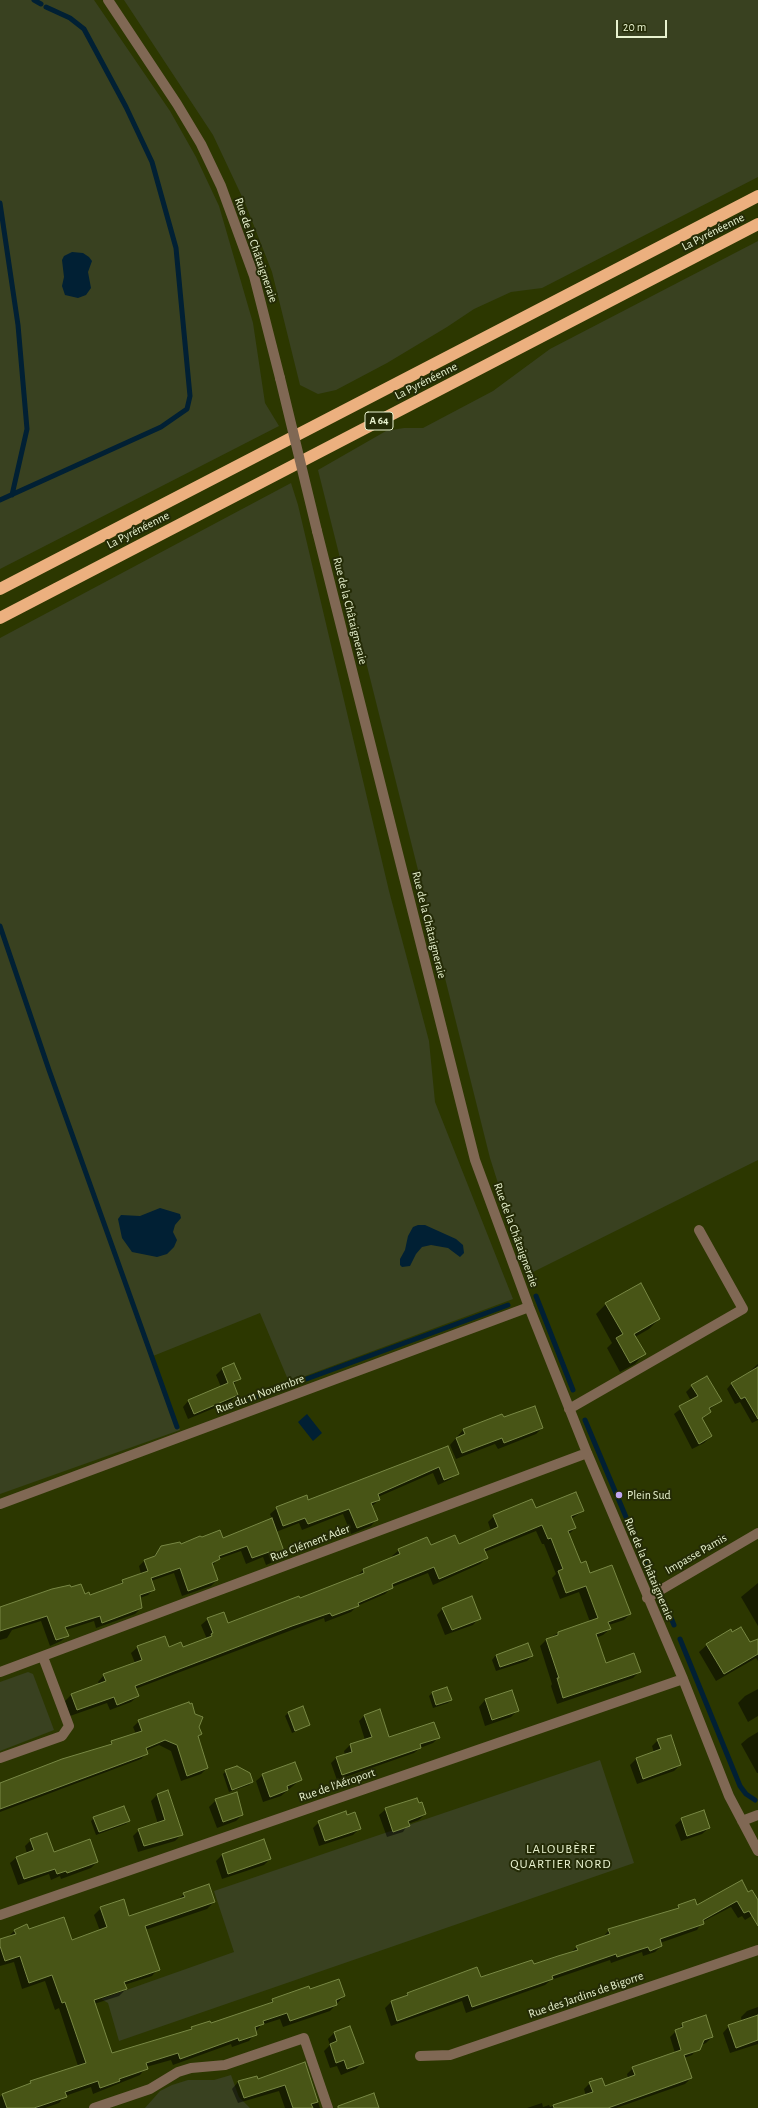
<!DOCTYPE html>
<meta charset="utf-8">
<style>
body{margin:0}
#map{position:relative;width:758px;height:2108px;overflow:hidden;background:#2c3700;font-family:"Alegreya Sans",sans-serif}
canvas{display:block}
.scale{position:absolute;left:616px;top:20px;width:51px;height:18px;box-sizing:border-box;border:2px solid #e8f2cf;border-top:0;padding-left:5px;font-size:12px;line-height:14px;white-space:nowrap;color:#e8f2cf;-webkit-text-stroke:3px #242b06;paint-order:stroke}
</style>
<div id="map">
<canvas width="758" height="2108"></canvas>
<div class="scale">20 m</div>
</div>
<script>
const ctx = document.querySelector('canvas').getContext('2d');
ctx.lineJoin = 'round';
function fillPath(path, color) {
  ctx.fillStyle = color;
  ctx.fill(path, 'evenodd');
}
function shape(rows) {
  const path = new Path2D();
  for (const r of rows) {
    path.moveTo(r[0], r[1]);
    for (let i = 2; i < r.length; i += 2) path.lineTo(r[i], r[i + 1]);
  }
  return path;
}
function trace(path, color, width, dash) {
  ctx.strokeStyle = color;
  ctx.lineWidth = width;
  ctx.lineCap = dash ? 'butt' : 'round';
  ctx.setLineDash(dash || []);
  ctx.stroke(path);
}
function write(font, color, halo, rows, align = 'center') {
  ctx.font = font + ' "Alegreya Sans",sans-serif';
  ctx.lineWidth = 4;
  ctx.setLineDash([]);
  ctx.textBaseline = 'middle';
  ctx.strokeStyle = halo;
  ctx.fillStyle = color;
  for (const [text, x, y, turn = 0] of rows) {
    ctx.save();
    ctx.translate(x, y);
    ctx.rotate((+turn || 0) * Math.PI / 180);
    ctx.textAlign = isNaN(turn) ? turn : align;
    if (halo) ctx.strokeText(text, 0, 0);
    ctx.fillText(text, 0, 0);
    ctx.restore();
  }
}
const green = shape([
 [0,0,94,0,170,111,196,157,219,206,253,323,265,403,279,426,0,569],
 [124,0,758,0,758,177,542,288,511,292,474,309,447,327,387,363,336,390,318,394,300,385,272,272,245,203,213,135],
 [758,241,758,1160,527,1275,490,1158,318,470,386,431,404,428,423,428,493,391,550,349],
 [291,483,298,505,389,891,429,1041,435,1102,513,1299,289,1382,260,1313,153,1356,180,1430,0,1494,0,638],
 [28,1672,33,1674,54,1730,0,1751,0,1682],
 [600,1760,634,1863,119,2041,108,2003,101,1999,234,1952,214,1891],
 [231,2075,239,2097,250,2108,145,2108,160,2091,172,2085,188,2080,214,2080]
]);
const water = shape([
 [72,252,83,253,89,257,92,261,88,272,91,288,86,295,78,298,65,295,62,286,64,277,62,260,64,256],
 [160,1208,180,1214,181,1218,175,1225,173,1232,177,1240,174,1247,167,1254,157,1257,132,1252,122,1238,118,1219,121,1215,140,1216],
 [418,1225,425,1225,456,1239,463,1245,464,1253,460,1257,448,1248,431,1245,422,1247,416,1254,410,1266,402,1267,400,1265,400,1259,405,1250,408,1236,413,1227],
 [307,1414,322,1433,313,1441,298,1422]
]);
const shadow = shape([
 [606,1304,659,1319,649,1329,635,1337,644,1354,635,1364,620,1372,607,1348,612,1343,596,1314],
 [234,1364,239,1378,233,1385,237,1395,231,1401,188,1419,183,1407,189,1400,221,1387,216,1375,222,1369],
 [758,1364,758,1420,752,1423,740,1402,735,1404,727,1389,732,1383,751,1372,750,1371],
 [692,1386,720,1401,709,1410,710,1412,701,1420,711,1436,704,1443,692,1449,674,1414,691,1401,686,1392],
 [502,1415,503,1419,542,1428,536,1434,498,1449,495,1444,456,1459,450,1445,463,1430],
 [447,1447,457,1473,451,1479,438,1485,433,1473,378,1497,379,1500,372,1506,377,1519,371,1526,351,1534,343,1514,302,1530,299,1523,276,1532,284,1554,278,1560,266,1565,263,1557,246,1564,241,1551,218,1559,212,1566,217,1580,211,1586,182,1596,174,1573,151,1581,154,1589,148,1595,140,1598,141,1608,135,1614,96,1628,94,1621,66,1630,68,1635,61,1641,50,1646,41,1621,12,1630,7,1638,0,1640,0,1608,70,1588,89,1596,118,1586,123,1581,141,1574,139,1566,145,1560,152,1558,161,1547,222,1540,272,1519,270,1514,277,1508,308,1501],
 [535,1509,583,1511,571,1519,575,1528,568,1535,580,1564,630,1614,624,1620,609,1625,610,1629,603,1635,596,1638,605,1664,639,1672,633,1678,557,1704,551,1686,552,1684,540,1646,546,1640,558,1633,590,1622,579,1592,560,1599,552,1578,556,1574,544,1544,542,1544,536,1531,484,1552,487,1558,480,1564,433,1585,428,1573,392,1587,385,1594,357,1606,351,1612,325,1622,324,1618,135,1689,138,1696,131,1702,110,1710,107,1703,70,1716,65,1701,71,1695,99,1685,98,1682,104,1675,135,1663,131,1653,138,1647,182,1648,207,1639,201,1625,208,1619,227,1624,300,1600,357,1576,363,1570,393,1558,392,1556,399,1550,458,1545,491,1531,488,1522,494,1516],
 [758,1583,758,1626,741,1597],
 [443,1608,479,1618,473,1625,445,1635,437,1615],
 [732,1633,750,1645,758,1641,758,1661,756,1658,716,1681,699,1652,707,1645],
 [496,1655,532,1656,527,1661,496,1671,492,1660],
 [447,1688,451,1700,448,1703,433,1708,429,1696,432,1693],
 [758,1689,758,1716,748,1722,738,1703,745,1696],
 [485,1700,518,1710,511,1717,485,1726,479,1707],
 [288,1713,309,1725,292,1733,285,1716],
 [364,1716,388,1738,438,1738,433,1743,420,1748,414,1753,337,1780,331,1763,337,1757,345,1755,344,1751,350,1745,365,1740,359,1721],
 [139,1721,198,1727,201,1734,197,1738,207,1768,201,1774,181,1781,171,1751,159,1745,145,1751,147,1753,141,1759,0,1812,0,1784,108,1746,112,1742,136,1734,133,1727],
 [758,1732,758,1773,757,1773,741,1744,748,1738],
 [658,1740,680,1765,674,1771,637,1784,630,1765,636,1759,654,1753,652,1746],
 [226,1771,252,1782,249,1785,229,1792,223,1774],
 [263,1775,300,1780,281,1796,263,1802,256,1781],
 [168,1792,182,1834,175,1841,138,1852,133,1836,139,1830,158,1824,151,1801,157,1795],
 [216,1800,242,1815,236,1821,217,1828,209,1807],
 [419,1805,425,1814,419,1820,408,1824,403,1832,387,1837,379,1815,386,1809],
 [347,1816,359,1829,353,1835,319,1846,313,1828,319,1822],
 [94,1818,129,1821,126,1824,96,1835,91,1821],
 [682,1819,709,1828,702,1834,681,1841,675,1825],
 [31,1840,53,1853,97,1862,91,1868,61,1879,60,1876,51,1880,49,1874,18,1885,10,1863,17,1857,27,1854,25,1846],
 [264,1841,270,1859,264,1865,222,1879,216,1861,222,1855],
 [184,1894,214,1902,207,1909,145,1930,158,1969,152,1976,124,1985,126,1989,119,1996,94,2004,112,2054,187,2032,192,2027,210,2024,269,2004,273,2000,309,1991,344,1996,330,2011,283,2027,280,2019,261,2025,249,2041,232,2047,231,2044,173,2065,171,2060,146,2067,140,2075,93,2094,91,2087,65,2096,59,2103,45,2108,0,2108,0,2097,2,2095,28,2086,31,2082,78,2066,59,2008,55,2010,45,1981,22,1989,14,1962,0,1966,0,1940,8,1937,15,1930,28,1931,71,1941,100,1931,94,1915,101,1908,128,1917,177,1901],
 [748,1894,758,1902,758,1912,745,1920,742,1916,738,1918,731,1907,702,1922,697,1930,660,1943,661,1946,655,1952,643,1956,642,1952,611,1963,610,1960,551,1980,545,1985,466,2013,462,2001,391,2026,385,2008,391,2002,404,1997,408,1993,533,1965,570,1953,577,1947,603,1937,609,1930,674,1911,679,1906,697,1906],
 [758,2007,758,2044,730,2053,723,2033,729,2026,742,2022,741,2017,747,2011],
 [683,2024,712,2037,706,2043,701,2045,692,2055,684,2058,691,2078,685,2084,616,2108,527,2108,542,2103,543,2107,549,2105,550,2107,586,2096,584,2089,590,2083,604,2087,628,2078,627,2074,633,2068,675,2053,670,2037],
 [334,2033,362,2063,356,2069,341,2075,337,2066,330,2068,324,2051,330,2045,328,2039],
 [305,2064,320,2108,285,2108,279,2091,238,2103,232,2089,238,2082,258,2080]
]);
const stream = shape([
 [34,0,41,4],
 [0,203,18,325,27,429,12,495],
 [0,500,161,427,187,409,190,396,176,248,152,162,126,107,84,29,70,18,46,7],
 [0,926,49,1070,177,1427],
 [536,1296,573,1390],
 [241,1403,508,1305],
 [585,1420,645,1562],
 [668,1611,674,1625],
 [680,1639,740,1786,746,1794,755,1800]
]);
const building = shape([
 [641,1283,660,1319,634,1334,646,1354,630,1363,616,1338,623,1334,605,1303,641,1283],
 [234,1363,241,1379,233,1382,238,1395,194,1414,188,1400,228,1383,222,1368,234,1363],
 [758,1367,758,1419,745,1397,741,1399,731,1383,758,1367],
 [707,1376,722,1401,709,1408,711,1412,702,1418,712,1436,699,1444,679,1406,698,1396,691,1385,707,1376],
 [535,1406,543,1428,504,1443,502,1438,462,1453,456,1438,465,1434,463,1429,502,1414,504,1417,535,1406],
 [448,1446,459,1474,444,1480,439,1467,378,1494,380,1500,371,1503,378,1520,357,1528,349,1509,308,1524,305,1518,283,1526,276,1507,307,1495,308,1500,448,1446],
 [576,1492,584,1511,571,1516,576,1528,568,1531,581,1563,586,1561,590,1573,612,1565,631,1614,608,1622,611,1629,596,1634,606,1663,634,1653,641,1672,563,1698,557,1678,559,1678,546,1639,558,1635,558,1632,598,1618,586,1586,566,1593,558,1571,563,1569,551,1538,548,1539,542,1525,484,1549,488,1558,439,1579,434,1567,392,1584,393,1588,358,1603,359,1606,332,1616,330,1613,292,1626,135,1686,139,1696,117,1705,114,1697,77,1710,71,1694,106,1681,103,1674,142,1660,137,1646,165,1636,169,1647,181,1642,183,1647,212,1636,211,1634,213,1633,207,1618,224,1612,228,1623,299,1596,300,1598,364,1573,363,1569,400,1554,398,1549,427,1537,431,1545,455,1535,459,1544,498,1527,493,1515,532,1499,536,1508,576,1492],
 [272,1518,285,1554,272,1560,269,1552,252,1558,247,1546,219,1556,220,1559,212,1563,218,1580,188,1591,180,1568,151,1578,155,1590,140,1595,142,1608,102,1623,100,1616,65,1627,69,1636,56,1640,47,1616,0,1631,0,1607,52,1589,70,1585,71,1587,81,1584,85,1594,89,1592,90,1595,123,1583,122,1580,148,1571,144,1560,155,1556,161,1546,180,1542,181,1544,200,1536,202,1537,220,1530,223,1538,272,1518],
 [472,1596,481,1619,452,1630,442,1608,472,1596],
 [741,1627,750,1642,758,1639,758,1654,724,1674,706,1644,731,1629,732,1632,741,1627],
 [528,1643,533,1656,500,1667,496,1655,528,1643],
 [447,1687,452,1700,436,1705,432,1692,447,1687],
 [512,1690,519,1711,492,1720,485,1699,512,1690],
 [189,1702,190,1704,192,1703,195,1714,203,1717,199,1727,202,1734,198,1736,208,1768,187,1776,177,1745,165,1740,146,1748,148,1754,0,1809,0,1783,62,1759,112,1744,111,1741,142,1731,138,1720,189,1702],
 [303,1706,310,1725,295,1731,288,1712,303,1706],
 [380,1709,389,1737,434,1722,440,1738,420,1744,421,1748,342,1775,336,1757,352,1752,350,1744,372,1737,364,1715,380,1709],
 [671,1735,681,1765,643,1779,636,1758,661,1749,657,1739,671,1735],
 [295,1762,302,1780,287,1786,288,1790,270,1797,262,1774,295,1762],
 [237,1766,250,1773,253,1782,232,1790,225,1770,237,1766],
 [168,1790,183,1835,144,1846,138,1829,165,1820,157,1794,168,1790],
 [237,1792,243,1815,223,1822,215,1799,237,1792],
 [417,1798,419,1803,422,1802,426,1814,408,1821,410,1826,393,1832,385,1808,417,1798],
 [124,1806,130,1821,99,1832,93,1817,124,1806],
 [704,1810,710,1828,687,1836,681,1818,704,1810],
 [346,1811,347,1815,355,1812,361,1829,325,1841,318,1821,346,1811],
 [47,1833,54,1852,90,1839,98,1862,67,1873,66,1871,57,1874,55,1869,24,1879,16,1857,34,1850,30,1839,47,1833],
 [264,1839,271,1859,228,1874,222,1854,264,1839],
 [742,1880,748,1892,752,1890,758,1900,758,1926,749,1911,744,1913,737,1901,703,1920,704,1924,660,1939,662,1946,650,1951,648,1947,617,1957,616,1954,552,1976,553,1979,472,2007,468,1995,397,2021,391,2001,408,1995,407,1993,477,1967,481,1977,532,1960,534,1964,558,1956,578,1950,576,1946,610,1934,608,1929,679,1908,678,1905,695,1899,697,1905,742,1880],
 [209,1884,215,1902,145,1926,160,1970,124,1982,127,1989,94,2000,112,2053,192,2029,191,2027,210,2021,211,2023,273,2002,272,1999,309,1986,310,1989,339,1979,345,1996,336,2000,337,2005,290,2021,287,2013,263,2021,264,2024,255,2027,257,2035,239,2041,238,2038,180,2059,178,2053,146,2063,148,2069,119,2079,120,2081,100,2088,98,2081,65,2092,67,2097,34,2108,7,2108,2,2094,31,2083,30,2081,86,2063,65,2002,62,2003,52,1975,29,1983,20,1956,5,1961,0,1946,0,1939,16,1934,14,1930,27,1924,29,1929,64,1917,72,1940,107,1927,100,1907,124,1899,129,1916,185,1897,183,1893,209,1884],
 [706,2015,713,2037,704,2040,700,2050,684,2055,692,2078,608,2108,554,2108,553,2105,593,2092,589,2082,602,2078,605,2086,635,2075,632,2067,681,2050,675,2030,683,2027,682,2023,706,2015],
 [758,2015,758,2040,736,2048,728,2025,758,2015],
 [350,2026,364,2063,347,2069,344,2060,336,2063,330,2044,337,2041,334,2032,350,2026],
 [305,2062,318,2102,311,2104,313,2108,293,2108,285,2085,244,2098,238,2081,257,2076,258,2079,305,2062],
 [374,2093,379,2108,338,2108,338,2106,374,2093]
]);
const minor = shape([
 [108,0,177,104,201,144,221,186,254,276,280,378],
 [317,531,475,1160,529,1307,587,1453,683,1679,729,1796,758,1851],
 [569,1409,743,1309,699,1230],
 [0,1504,529,1307],
 [647,1598,758,1533],
 [0,1672,587,1453],
 [0,1758,62,1736,69,1726,43,1657],
 [742,1821,758,1815],
 [0,1915,683,1679],
 [420,2056,450,2055,758,1950],
 [94,2108,150,2089,178,2072,191,2068,225,2065,304,2038,328,2108]
]);
const highway = shape([
 [0,589,758,196],
 [0,618,758,224]
]);
const minorBridge = shape([
 [280,378,317,531]
]);
const markers = [
 [619,1495,4,"#c2a7f2"]
];
const shields = [
 [379,421,28]
];
const shieldNames = [
 ["A 64",379,421]
];
const streetNames = [
 ["La Pyrénéenne",713,232,-27],
 ["Rue de la Châtaigneraie",256,250,71],
 ["La Pyrénéenne",426,381,-27],
 ["La Pyrénéenne",138,530,-27],
 ["Rue de la Châtaigneraie",350,611,76],
 ["Rue de la Châtaigneraie",429,925,76],
 ["Rue de la Châtaigneraie",516,1235,70],
 ["Rue du 11 Novembre",260,1394,-20],
 ["Rue Clément Ader",310,1543,-21],
 ["Impasse Pamis",696,1554,-30],
 ["Rue de la Châtaigneraie",649,1569,67],
 ["Rue de l'Aéroport",337,1785,-19],
 ["Rue des Jardins de Bigorre",586,1995,-19]
];
const poiNames = [
 ["Plein Sud",627,1495]
];
const neighbourhoodNames = [
 ["LALOUBÈRE",561,1849],
 ["QUARTIER NORD",561,1864]
];
fillPath(green, '#394120');
fillPath(water, '#012034');
fillPath(shadow, '#0007');
trace(stream, '#012034', 5);
fillPath(building, '#485516');
trace(building, '#788844', 1);
trace(minor, '#806854', 10);
trace(highway, '#ecb07f', 12);
trace(minorBridge, '#806854', 10);
for (const [x, y, r, color] of markers) {
  const dot = new Path2D();
  dot.arc(x, y, r, 0, 2 * Math.PI);
  ctx.fillStyle = color;
  ctx.fill(dot);
  trace(dot, '#242b06', 1.5);
}
for (const [x, y, w] of shields) {
  const box = new Path2D();
  box.roundRect(x - w / 2, y - 9, w, 18, 3);
  ctx.fillStyle = '#242b06';
  ctx.fill(box);
  trace(box, '#e8f2cf', 1);
}
write('bold 11px', '#e8f2cf', null, shieldNames);
write('12px', '#e8f2cf', '#242b06', streetNames);
write('12px', '#e8f2cf', '#242b06', poiNames, 'left');
ctx.letterSpacing = '1px';
write('13px', '#e8f2cf', '#242b06', neighbourhoodNames);
ctx.letterSpacing = '0px';
</script>
